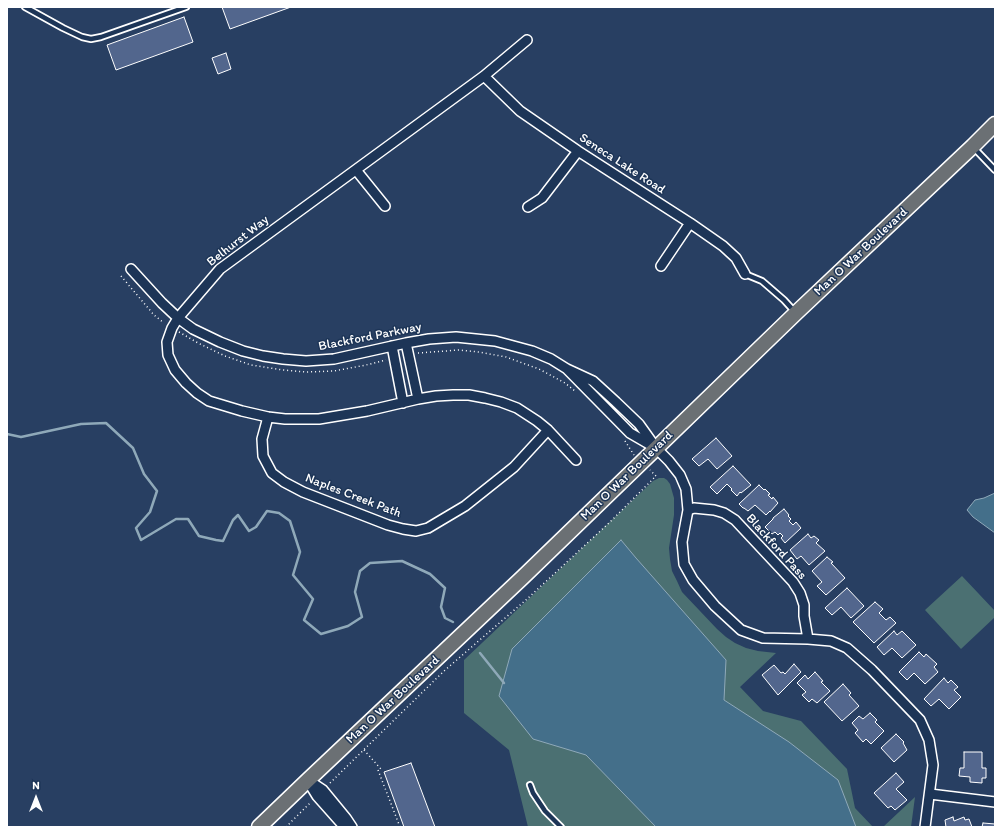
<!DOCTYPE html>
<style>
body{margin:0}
#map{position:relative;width:1002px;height:834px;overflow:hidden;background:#283f62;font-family:Itim,sans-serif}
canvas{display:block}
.frame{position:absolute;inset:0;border:8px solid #fff;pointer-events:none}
.north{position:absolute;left:16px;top:778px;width:40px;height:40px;-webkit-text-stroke:3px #1d3557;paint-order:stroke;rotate:0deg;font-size:11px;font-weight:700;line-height:16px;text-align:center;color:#fff}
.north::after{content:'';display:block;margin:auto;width:14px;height:18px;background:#fff;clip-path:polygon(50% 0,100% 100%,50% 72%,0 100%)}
</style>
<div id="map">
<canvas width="1002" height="834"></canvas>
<div class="frame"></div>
<div class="north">N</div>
</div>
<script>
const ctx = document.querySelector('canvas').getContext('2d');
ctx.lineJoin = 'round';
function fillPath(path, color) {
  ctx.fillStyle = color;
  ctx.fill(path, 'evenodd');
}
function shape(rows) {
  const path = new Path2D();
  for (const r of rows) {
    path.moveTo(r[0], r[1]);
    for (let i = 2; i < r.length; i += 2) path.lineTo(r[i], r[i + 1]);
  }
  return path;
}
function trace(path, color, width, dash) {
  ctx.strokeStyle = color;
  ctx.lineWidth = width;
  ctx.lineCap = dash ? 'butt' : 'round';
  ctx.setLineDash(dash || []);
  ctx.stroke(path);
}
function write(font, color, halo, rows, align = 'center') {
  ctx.font = font + ' Itim,sans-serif';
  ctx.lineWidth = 3;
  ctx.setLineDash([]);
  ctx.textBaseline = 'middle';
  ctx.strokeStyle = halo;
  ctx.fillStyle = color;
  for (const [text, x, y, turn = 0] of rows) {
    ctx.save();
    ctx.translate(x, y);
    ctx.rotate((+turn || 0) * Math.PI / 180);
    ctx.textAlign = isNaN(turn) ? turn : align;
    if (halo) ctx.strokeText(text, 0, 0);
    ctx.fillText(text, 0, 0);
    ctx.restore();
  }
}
const green = shape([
 [659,478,664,478,667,480,670,484,674,498,674,515,669,548,670,559,672,571,677,581,682,592,717,629,726,637,735,643,746,648,758,651,776,653,740,687,763,711,801,721,847,769,855,808,873,827,528,827,509,750,464,713,464,660,653,481],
 [962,576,995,611,995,617,961,649,925,610],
 [915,797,911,827,883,827]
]);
const water = shape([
 [995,493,995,533,973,517,967,510,975,500,984,498,995,493],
 [621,540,636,558,726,660,724,700,789,742,838,780,856,827,656,827,586,755,533,739,499,696,512,649,621,540]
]);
const stream = shape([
 [7,434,21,437,81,424,106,423,133,448,144,474,157,491,150,512,136,528,141,540,176,519,188,519,199,536,216,540,223,541,233,520,238,515,249,531,256,527,267,511,279,513,290,521,300,552,293,575,313,599,304,620,321,634,348,626,362,617,355,592,360,571,370,563,402,561,430,574,445,588,441,607,445,618,453,622],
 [480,653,504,683]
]);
const building = shape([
 [222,7,291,7,230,29,222,7],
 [184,17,193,42,116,70,107,45,184,17],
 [226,53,231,69,218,74,212,58,226,53],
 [716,438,732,456,717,469,708,459,699,466,692,459,716,438],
 [733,466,751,485,741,493,740,492,737,496,731,490,732,489,727,484,717,494,710,487,733,466],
 [759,485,764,490,765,489,770,494,768,495,772,499,773,497,778,503,770,512,770,511,766,515,755,505,748,511,744,508,743,508,739,504,759,485],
 [784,509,789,515,788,516,791,519,789,521,793,525,796,522,801,528,785,543,781,538,783,536,780,533,778,535,775,532,772,534,765,527,773,519,773,518,784,509],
 [808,534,811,538,814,536,819,540,816,543,825,551,809,565,801,556,797,559,790,550,808,534],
 [827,557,833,562,831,563,845,578,826,595,817,586,822,582,812,571,827,557],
 [847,588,864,606,851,618,841,607,832,615,825,608,847,588],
 [875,602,883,609,879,613,886,620,890,617,896,623,874,643,853,622,875,602],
 [894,631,897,635,902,631,916,645,902,658,892,648,884,655,877,647,894,631],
 [919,652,924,657,926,654,937,664,934,667,938,672,925,684,914,673,907,680,899,672,919,652],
 [794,664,801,672,778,695,762,675,774,665,781,673,783,672,785,674,794,664],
 [815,672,823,681,821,682,830,691,817,703,812,699,809,702,802,695,806,692,797,683,805,675,808,679,815,672],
 [944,678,948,683,951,680,958,687,954,690,961,697,949,709,939,699,931,706,924,699,944,678],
 [843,684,851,693,849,695,859,706,842,721,824,702,843,684],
 [870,713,877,720,875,722,884,731,871,744,866,739,863,742,855,733,858,730,852,723,859,716,863,719,870,713],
 [896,734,904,742,903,743,907,750,894,762,881,748,896,734],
 [964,752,982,752,982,768,986,768,986,778,982,778,982,783,970,782,970,777,959,776,960,768,964,768,964,752],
 [411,763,435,827,404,827,384,772,411,763],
 [896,773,904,782,896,789,907,800,895,810,891,806,888,808,874,793,896,773],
 [953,817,954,821,964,817,965,820,969,819,972,827,946,827,945,820,953,817],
 [983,823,995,824,995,827,982,827,983,823]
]);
const path = shape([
 [121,276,154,315,164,323],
 [179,332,198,343,225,356,251,365,283,370,306,372,334,371,366,365,386,360],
 [418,353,459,350,479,352,506,357,539,369,565,383,575,391],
 [625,441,634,455],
 [364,750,381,769],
 [378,770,400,827],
 [330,783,444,671,527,599,610,522,656,476,650,470],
 [286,827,310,803]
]);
const lane = shape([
 [25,7,63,28,82,37,91,39,101,37,186,7],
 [974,148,995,170],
 [745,274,762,281,784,300,794,311],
 [530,785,533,793,545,811,561,827]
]);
const street = shape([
 [527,40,484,76,220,269,178,318,172,328,167,342,168,355,175,370,186,383,197,393,209,401,242,411,268,417,285,419,319,419,367,411,418,399,436,396,453,395,469,395,485,398,501,402,517,408,537,421,548,430,576,460],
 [484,76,520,111,578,151,690,223,723,246,736,258,745,274],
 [356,170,385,206],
 [528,207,542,198,578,151],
 [661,266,690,223],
 [131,269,162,303,178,318,193,329,220,342,243,351,263,356,283,359,306,361,334,359,406,343,429,339,456,337,495,341,532,351,551,359,567,369,593,381,616,402,639,424,654,445],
 [406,343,418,399],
 [392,346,403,403],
 [567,369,630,433,656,448,669,461,680,475,686,489,688,510,682,542,684,564,693,580,715,606,741,630,763,638,808,639,831,641,847,648,872,670,920,720,929,740,933,765,925,827],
 [268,417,262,439,263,456,272,473,284,482,303,492,388,525,403,529,416,531,428,528,465,506,514,467,548,430],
 [688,510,694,508,714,510,724,513,735,520,793,582,800,593,804,605,804,616,808,639],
 [308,780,323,790,346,818,352,827],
 [309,783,317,796,341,823,349,827],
 [930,794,995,802]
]);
const primary = shape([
 [259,827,308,780,523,577,796,313,973,146,995,124]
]);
const streetNames = [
 ["Seneca Lake Road",622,164,33],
 ["Belhurst Way",238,241,-38],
 ["Man O War Boulevard",861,252,-43],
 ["Blackford Parkway",370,337,-11],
 ["Man O War Boulevard",627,476,-44],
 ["Naples Creek Path",353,496,21],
 ["Blackford Pass",776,547,48],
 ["Man O War Boulevard",393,700,-43]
];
fillPath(green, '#4b7072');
fillPath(water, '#446f8a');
trace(water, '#8fa9b9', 1);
trace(stream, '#8fa9b9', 2.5);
fillPath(building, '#52668d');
trace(building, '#fff', 1);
trace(lane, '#fff', 8);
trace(street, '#fff', 12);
trace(primary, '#fff', 17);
trace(path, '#fff', 1.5, [1, 3]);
trace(lane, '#1d3557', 4.5);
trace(street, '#1d3557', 9);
trace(primary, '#6b7074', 14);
write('13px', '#fff', '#1d3557', streetNames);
</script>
